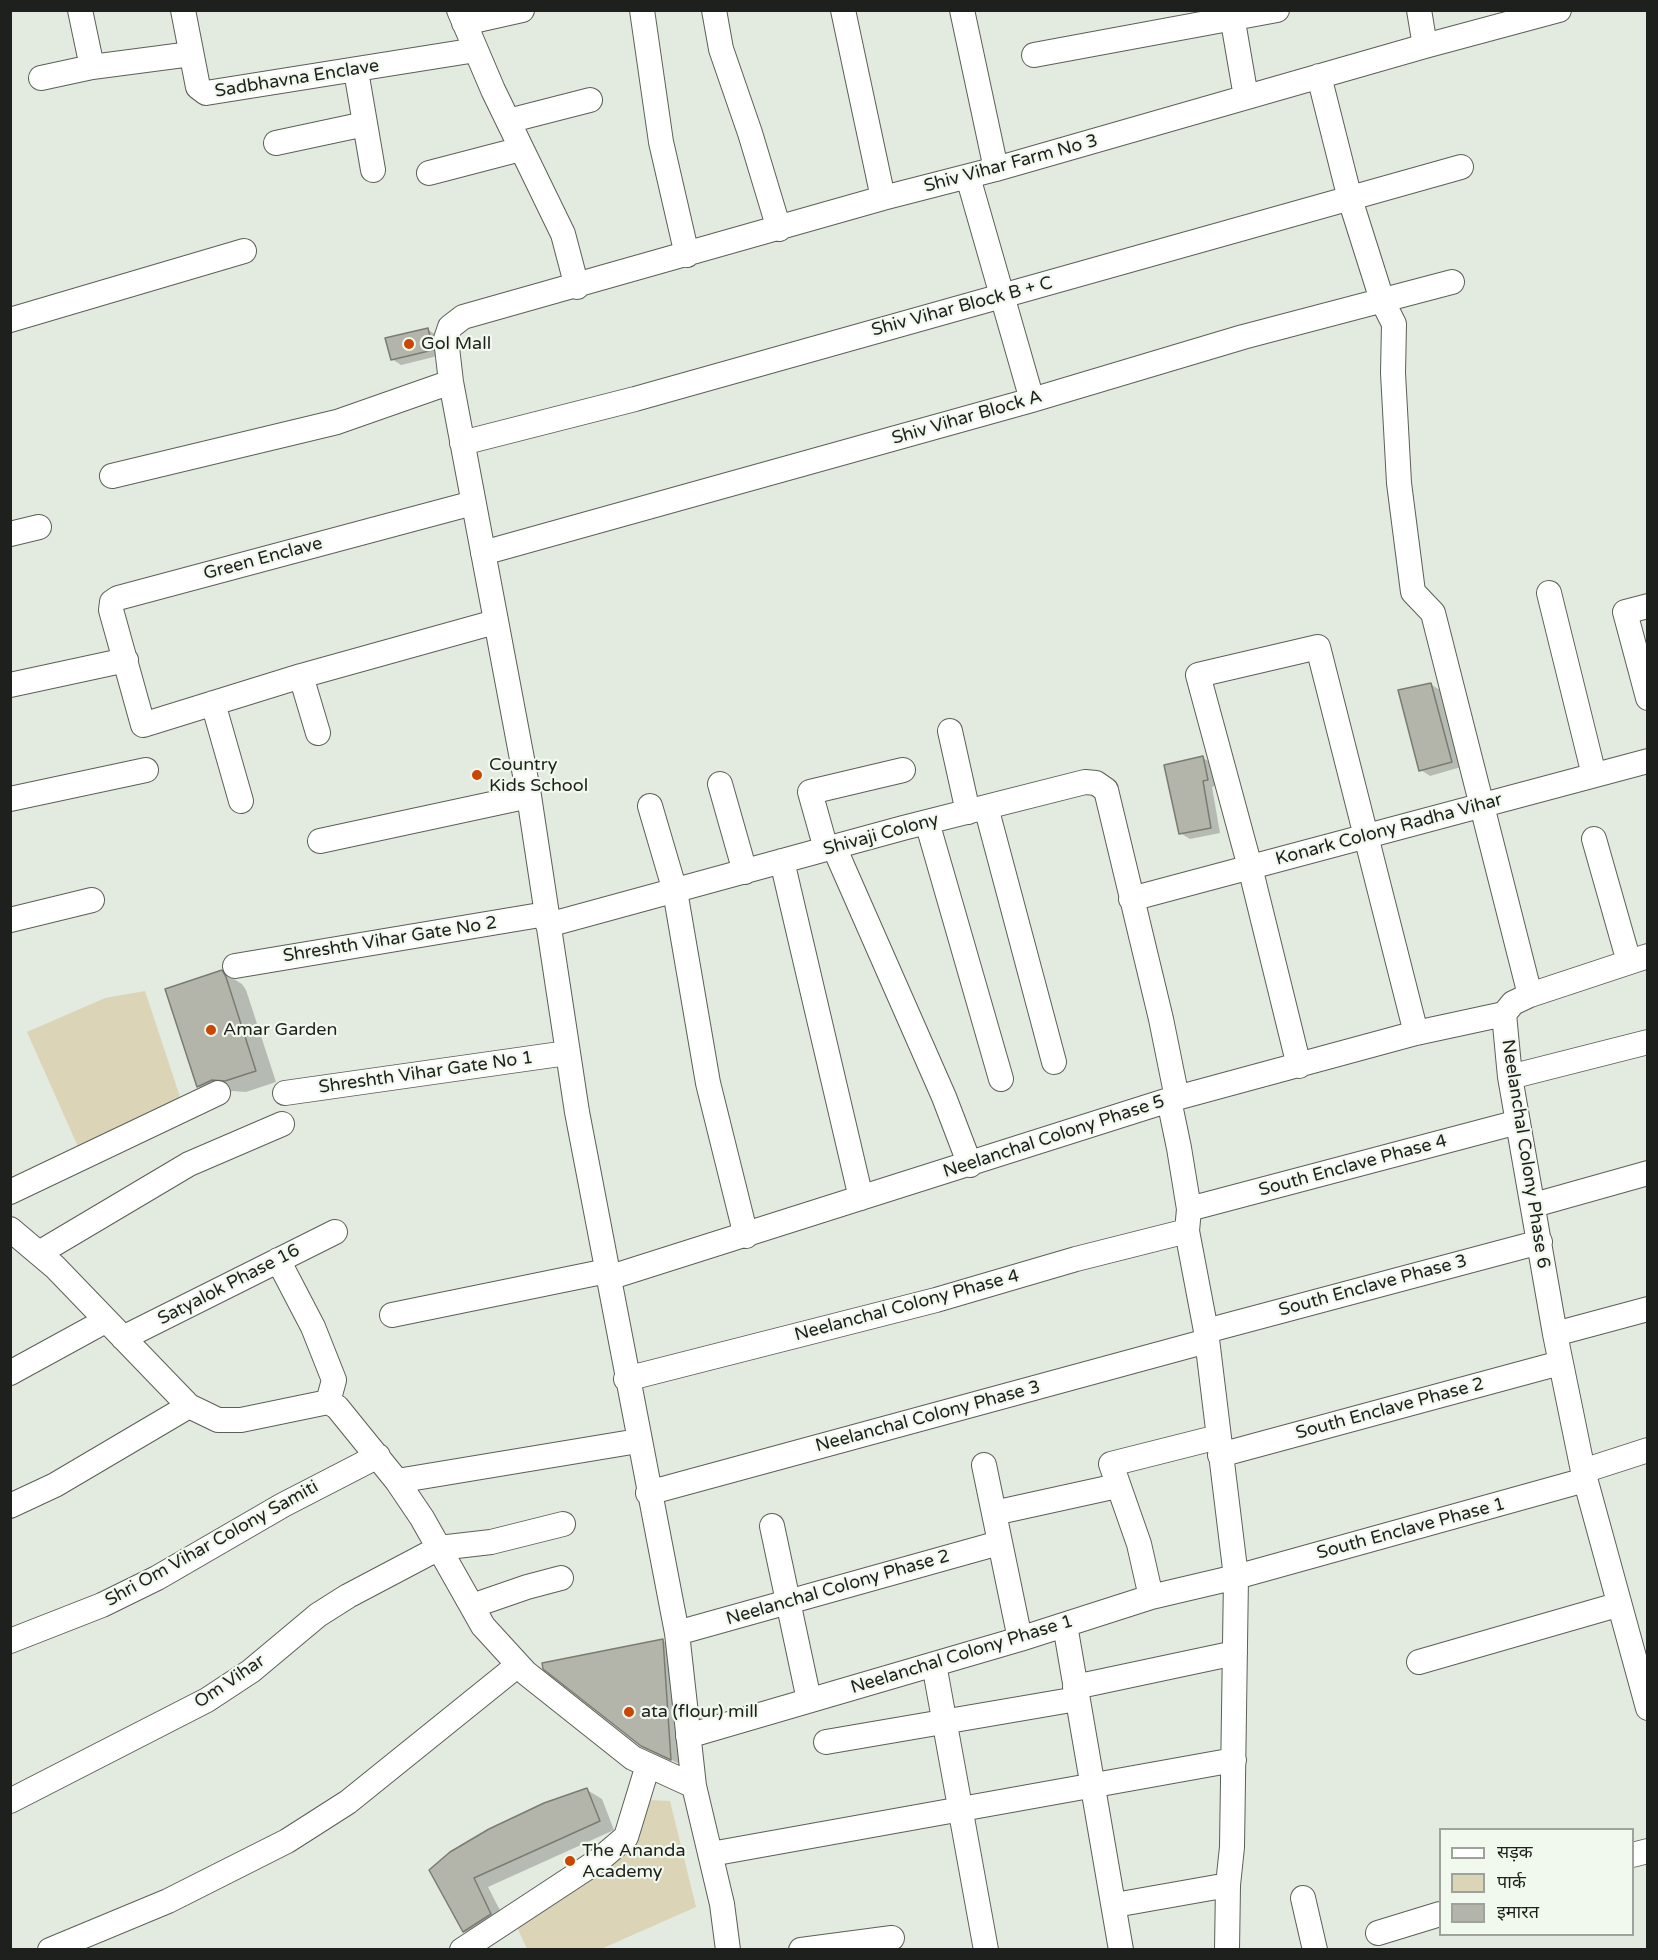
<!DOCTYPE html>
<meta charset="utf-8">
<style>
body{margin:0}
#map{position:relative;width:1658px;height:1960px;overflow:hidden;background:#e3eae0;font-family:"Varela Round","Noto Sans Devanagari",sans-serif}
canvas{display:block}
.frame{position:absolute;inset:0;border:12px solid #1e201d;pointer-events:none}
.legend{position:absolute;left:1439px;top:1828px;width:195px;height:108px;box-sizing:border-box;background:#f1f8ed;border:2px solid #9da29a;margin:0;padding:8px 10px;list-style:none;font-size:18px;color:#1e201d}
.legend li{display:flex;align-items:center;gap:12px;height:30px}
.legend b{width:30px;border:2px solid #9da29a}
</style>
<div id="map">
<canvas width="1658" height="1960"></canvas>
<div class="frame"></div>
<ul class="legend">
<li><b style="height:8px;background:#fff"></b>सड़क</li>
<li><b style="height:16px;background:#dbd4b6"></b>पार्क</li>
<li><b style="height:16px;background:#b3b5aa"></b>इमारत</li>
</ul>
</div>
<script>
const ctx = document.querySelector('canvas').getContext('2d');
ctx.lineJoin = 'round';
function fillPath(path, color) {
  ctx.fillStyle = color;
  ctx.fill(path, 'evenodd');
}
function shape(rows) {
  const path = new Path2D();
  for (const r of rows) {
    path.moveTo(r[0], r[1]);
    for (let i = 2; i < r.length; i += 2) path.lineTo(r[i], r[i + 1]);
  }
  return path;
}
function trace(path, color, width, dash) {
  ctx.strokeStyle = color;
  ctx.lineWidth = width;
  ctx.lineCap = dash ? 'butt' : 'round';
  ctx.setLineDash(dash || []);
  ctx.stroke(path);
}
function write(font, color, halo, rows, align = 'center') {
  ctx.font = font + ' "Varela Round",sans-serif';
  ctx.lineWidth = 4.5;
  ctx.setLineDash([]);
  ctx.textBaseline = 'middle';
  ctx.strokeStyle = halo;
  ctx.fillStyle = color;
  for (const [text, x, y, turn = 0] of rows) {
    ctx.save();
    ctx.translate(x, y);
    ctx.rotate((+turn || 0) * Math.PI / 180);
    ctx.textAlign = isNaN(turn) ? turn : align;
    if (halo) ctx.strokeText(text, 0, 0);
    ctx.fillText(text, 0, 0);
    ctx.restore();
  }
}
const green = shape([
 [145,991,182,1103,79,1149,27,1032,105,998],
 [648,1800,670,1801,696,1907,601,1949,527,1949,512,1916,614,1858]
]);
const shadow = shape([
 [428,330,437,335,442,355,401,365,392,359],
 [1430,684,1440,690,1461,767,1430,776,1421,770],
 [1203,758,1212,763,1217,785,1212,787,1220,833,1190,839,1180,833],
 [222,972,242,984,246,990,276,1082,246,1092,233,1091,218,1098,198,1086],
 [663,1641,678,1649,686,1767,641,1745],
 [587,1790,602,1799,614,1830,488,1887,506,1922,479,1940,464,1931,431,1870]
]);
const building = shape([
 [428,328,433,350,391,360,385,338,428,328],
 [1431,683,1452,762,1419,771,1398,690,1431,683],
 [1203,756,1208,780,1203,781,1211,828,1179,834,1164,765,1203,756],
 [222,970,226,977,256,1071,225,1081,212,1080,197,1087,165,989,222,970],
 [663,1639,671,1760,641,1746,543,1669,542,1663,663,1639],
 [587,1788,600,1821,474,1878,491,1914,463,1932,429,1870,450,1852,489,1829,544,1803,587,1788]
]);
const minor = shape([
 [80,10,92,67],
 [183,10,198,87,206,93,476,50],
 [459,10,493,90,563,234,577,287],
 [642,10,661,142,687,255],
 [714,10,721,49,750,133,779,229],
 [843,10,883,198],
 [962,10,996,169],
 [1231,10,1246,97],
 [1419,10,1425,46],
 [464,23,522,10],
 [1034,55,1277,10],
 [356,71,373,170],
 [1319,76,1350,199,1382,300,1394,324,1393,373,1399,483,1413,592,1433,613,1530,995,1513,1003,1504,1014,1510,1077,1555,1334,1583,1471,1648,1708],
 [41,78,92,67,191,54],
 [508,121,590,100],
 [276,143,365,124],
 [429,173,521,149],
 [968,177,1032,400],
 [10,320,244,251],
 [462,443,635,399,1461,167],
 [112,476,337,422,451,382],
 [473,503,118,598,112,602,111,610,143,725,301,676,495,622],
 [10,534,39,527],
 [483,553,1032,400,1243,337,1452,282],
 [1549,593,1594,775],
 [1648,606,1625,612,1648,698],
 [301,676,318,733],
 [10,685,126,660],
 [213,703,241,801],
 [950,731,968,812],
 [720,784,745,872],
 [10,799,146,770],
 [650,806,675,891,708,1083,746,1236],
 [986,807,1054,1062],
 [927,822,1001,1079],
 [1594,839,1629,962],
 [320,841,529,796],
 [834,847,944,1097,970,1165],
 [826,849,810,792,903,770],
 [782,861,861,1198],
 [1131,899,1648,761],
 [10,920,92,900],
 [548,925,903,828,1085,782,1096,783,1106,790,1161,1019,1177,1098],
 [235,966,546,914],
 [1530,995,1648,956],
 [1299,1066,1250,867,1198,675,1318,647,1416,1033],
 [1510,1077,1648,1042],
 [285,1093,567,1053],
 [1169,1100,1179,1148,1189,1209,1187,1231,1206,1331,1236,1577,1232,1847,1228,1885,1227,1950],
 [10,1192,218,1093],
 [1534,1205,1648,1173],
 [1189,1209,1518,1122],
 [10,1229,55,1267,189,1406,218,1420,241,1420,328,1402,337,1407,397,1481,422,1518,483,1626,526,1673,633,1758,694,1786],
 [39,1253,189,1164,282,1124],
 [278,1260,313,1327,334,1380,328,1402],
 [608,1278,1169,1100,1416,1033,1504,1014],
 [392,1315,607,1271],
 [1206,1331,1540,1242],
 [1555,1334,1648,1309],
 [123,1338,335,1232],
 [10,1373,105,1321],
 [626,1379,936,1300,1076,1259,1187,1231],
 [1220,1455,1560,1363],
 [984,1465,1020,1639],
 [1583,1471,1648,1450],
 [397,1481,638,1441],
 [648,1493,1207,1341],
 [10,1506,55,1485,189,1406],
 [994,1513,1117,1486],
 [772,1526,809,1700],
 [1151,1597,1139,1544,1111,1464,1218,1437],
 [472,1606,527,1587,561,1578],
 [1065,1625,1121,1950],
 [677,1633,999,1543],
 [10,1641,102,1605,157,1578,283,1505,378,1456],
 [1419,1662,1617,1605],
 [934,1664,986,1950],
 [1075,1687,1235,1653],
 [688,1736,1020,1639,1151,1597,1236,1577,1585,1480],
 [826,1742,1077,1699],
 [10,1801,207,1700,251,1671,318,1615,348,1596,439,1548,491,1542,563,1524],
 [711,1854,1234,1760],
 [1632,1855,1648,1851],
 [1303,1898,1315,1950],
 [1115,1905,1228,1885],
 [1378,1933,1440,1914],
 [50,1950,168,1901,287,1841,348,1802,518,1665],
 [462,1950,599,1860,626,1837,648,1765],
 [728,1950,722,1904,694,1786,677,1633,577,1112,529,796,451,382,446,339,450,327,463,317,883,198,996,169,1425,46,1559,10],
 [801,1950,892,1938]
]);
const markers = [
 [409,344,6,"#cb4600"],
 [477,775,6,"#cb4600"],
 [211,1030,6,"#cb4600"],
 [629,1712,6,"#cb4600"],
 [570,1861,6,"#cb4600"]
];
const streetNames = [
 ["Sadbhavna Enclave",297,79,-9],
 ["Shiv Vihar Farm No 3",1011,164,-15],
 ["Shiv Vihar Block B + C",962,307,-15],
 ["Shiv Vihar Block A",967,418,-16],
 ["Green Enclave",263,559,-15],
 ["Konark Colony Radha Vihar",1389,830,-15],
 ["Shivaji Colony",881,835,-15],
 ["Shreshth Vihar Gate No 2",390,940,-9],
 ["Shreshth Vihar Gate No 1",426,1073,-8],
 ["Neelanchal Colony Phase 5",1054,1137,-18],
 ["Neelanchal Colony Phase 6",1525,1154,81],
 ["South Enclave Phase 4",1353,1166,-15],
 ["Satyalok Phase 16",229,1285,-27],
 ["South Enclave Phase 3",1373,1286,-15],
 ["Neelanchal Colony Phase 4",907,1306,-15],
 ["South Enclave Phase 2",1390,1409,-15],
 ["Neelanchal Colony Phase 3",928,1417,-15],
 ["South Enclave Phase 1",1411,1529,-15],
 ["Shri Om Vihar Colony Samiti",212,1544,-29],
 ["Neelanchal Colony Phase 2",838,1588,-16],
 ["Neelanchal Colony Phase 1",962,1655,-17],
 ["Om Vihar",230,1682,-34]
];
const poiNames = [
 ["Gol Mall",421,344],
 ["Country",489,765],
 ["Kids School",489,786],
 ["Amar Garden",223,1030],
 ["ata (flour) mill",641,1712],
 ["The Ananda",582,1851],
 ["Academy",582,1872]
];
fillPath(green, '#dbd4b6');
fillPath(shadow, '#0003');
fillPath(building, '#b3b5aa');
trace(building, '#7a7c72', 1.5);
trace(minor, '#5a6057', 26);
trace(minor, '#fff', 24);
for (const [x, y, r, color] of markers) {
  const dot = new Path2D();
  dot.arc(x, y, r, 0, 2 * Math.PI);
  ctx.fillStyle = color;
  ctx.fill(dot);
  trace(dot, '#f1f8ed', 2);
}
write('18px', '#1e201d', '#f1f8ed', streetNames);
write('18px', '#1e201d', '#f1f8ed', poiNames, 'left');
</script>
